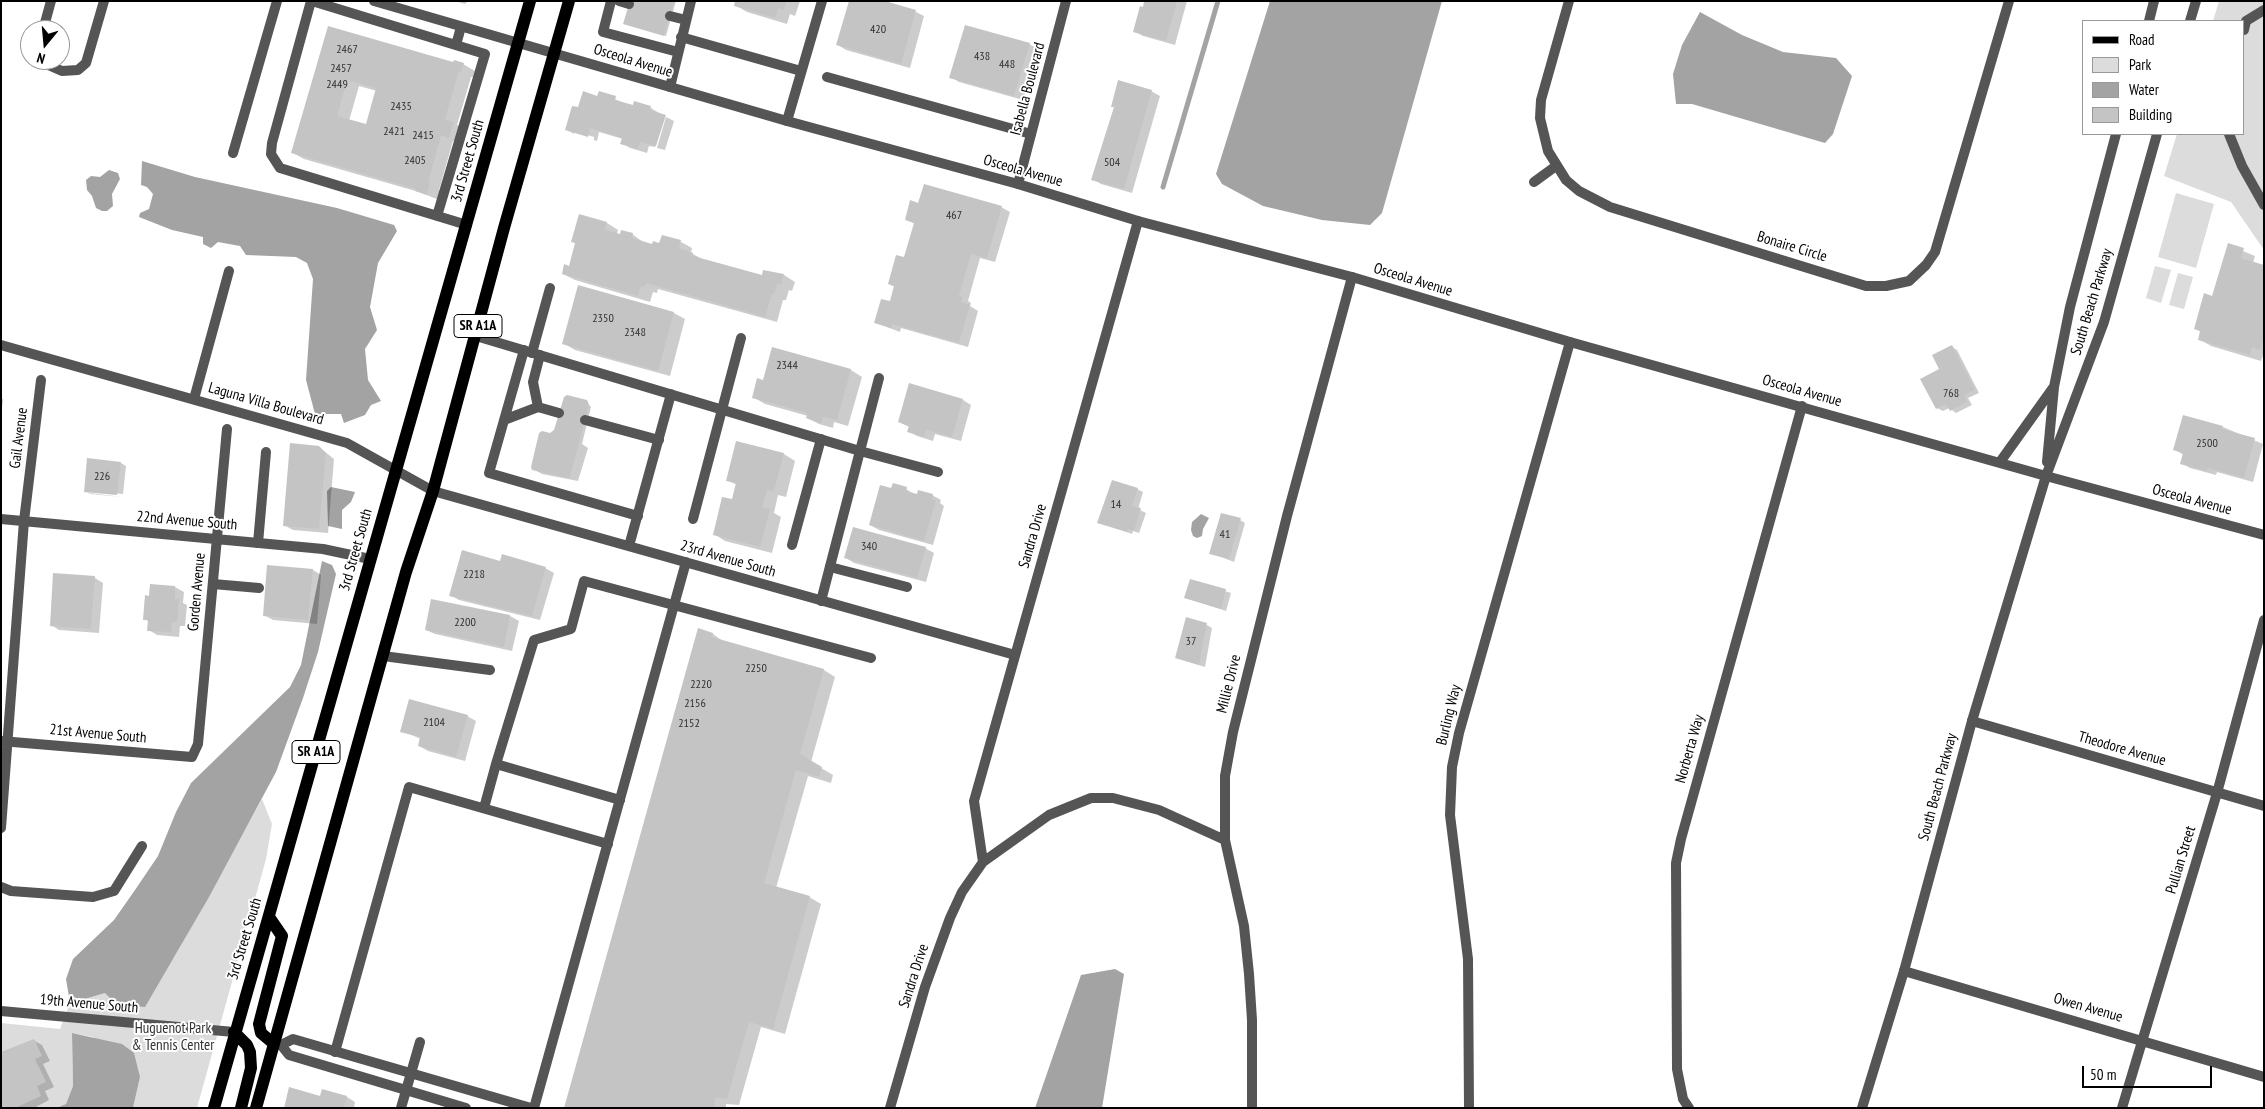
<!DOCTYPE html>
<style>
body{margin:0}
#map{position:relative;width:2265px;height:1109px;overflow:hidden;background:#fff;font-family:"PT Sans Narrow",sans-serif}
canvas{display:block}
.frame{position:absolute;inset:0;border:2px solid #000;pointer-events:none}
.legend{position:absolute;left:2082px;top:20px;width:162px;height:115px;box-sizing:border-box;background:#fff;border:1px solid #999;margin:0;padding:6px 9px;list-style:none;font-size:15px;color:#000}
.legend li{display:flex;align-items:center;gap:10px;height:25px}
.legend b{width:25px;border:1px solid #999}
.north{position:absolute;left:20px;top:20px;width:50px;height:50px;box-sizing:border-box;background:#fff;border:1px solid #999;border-radius:50%;rotate:197deg;font-size:14px;font-weight:700;line-height:20px;text-align:center;color:#000}
.north::after{content:'';display:block;margin:auto;width:18px;height:22px;background:#000;clip-path:polygon(50% 0,100% 100%,50% 72%,0 100%)}
.scale{position:absolute;left:2082px;top:1066px;width:130px;height:22px;box-sizing:border-box;border:2px solid #000;border-top:0;padding-left:6px;font-size:15px;line-height:18px;white-space:nowrap;color:#000;-webkit-text-stroke:4px #fff;paint-order:stroke}
</style>
<div id="map">
<canvas width="2265" height="1109"></canvas>
<div class="frame"></div>
<ul class="legend">
<li><b style="height:6px;background:#000"></b>Road</li>
<li><b style="height:14px;background:#dcdcdc"></b>Park</li>
<li><b style="height:14px;background:#a3a3a3"></b>Water</li>
<li><b style="height:14px;background:#c4c4c4"></b>Building</li>
</ul>
<div class="north">N</div>
<div class="scale">50 m</div>
</div>
<script>
const ctx = document.querySelector('canvas').getContext('2d');
ctx.lineJoin = 'round';
function fillPath(path, color) {
  ctx.fillStyle = color;
  ctx.fill(path, 'evenodd');
}
function shape(rows) {
  const path = new Path2D();
  for (const r of rows) {
    path.moveTo(r[0], r[1]);
    for (let i = 2; i < r.length; i += 2) path.lineTo(r[i], r[i + 1]);
  }
  return path;
}
function trace(path, color, width, dash) {
  ctx.strokeStyle = color;
  ctx.lineWidth = width;
  ctx.lineCap = dash ? 'butt' : 'round';
  ctx.setLineDash(dash || []);
  ctx.stroke(path);
}
function write(font, color, halo, rows, align = 'center') {
  ctx.font = font + ' "PT Sans Narrow",sans-serif';
  ctx.lineWidth = 4;
  ctx.setLineDash([]);
  ctx.textBaseline = 'middle';
  ctx.strokeStyle = halo;
  ctx.fillStyle = color;
  for (const [text, x, y, turn = 0] of rows) {
    ctx.save();
    ctx.translate(x, y);
    ctx.rotate((+turn || 0) * Math.PI / 180);
    ctx.textAlign = isNaN(turn) ? turn : align;
    if (halo) ctx.strokeText(text, 0, 0);
    ctx.fillText(text, 0, 0);
    ctx.restore();
  }
}
const green = shape([
 [2219,1,2264,1,2264,250,2231,202,2164,176,2177,134,2244,134,2244,21,2213,21],
 [2176,193,2214,204,2196,268,2158,257],
 [2155,266,2171,270,2161,303,2146,298],
 [2178,273,2193,277,2184,309,2169,305],
 [262,799,272,824,266,859,197,1108,133,1108,140,1077,93,1037,72,1033,73,1086,66,1104,56,1108,1,1108,1,1023,60,1029,70,1003,81,1005,85,999,105,993,173,959]
]);
const water = shape([
 [1270,1,1442,1,1382,213,1370,225,1322,220,1263,206,1222,184,1216,174],
 [1700,12,1742,35,1783,52,1836,58,1852,76,1833,134,1825,143,1692,104,1676,104,1673,74,1682,45],
 [142,161,195,177,337,208,394,225,397,231,378,263,370,307,377,330,365,349,368,380,381,401,371,405,365,415,344,423,341,414,315,414,306,380,313,279,307,263,296,257,246,255,240,246,218,242,211,248,203,244,203,237,172,230,139,217,140,213,149,209,153,194,147,187,141,185],
 [109,170,118,173,120,179,112,194,113,206,107,211,102,211,96,208,92,196,87,190,86,180,91,176,100,177],
 [331,487,355,492,351,502,342,510,342,529,328,526,327,491],
 [1201,514,1209,518,1203,529,1202,536,1197,538,1193,536,1191,530,1192,522],
 [322,561,332,565,336,574,318,652,303,698,276,772,209,897,145,1007,116,1004,105,993,85,999,81,1005,70,1003,66,979,73,959,114,920,135,890,158,856,176,812,191,783,290,687,301,665],
 [1115,969,1124,974,1102,1108,1035,1108,1081,975],
 [72,1033,122,1044,134,1053,140,1077,133,1108,56,1108,66,1104,73,1086]
]);
const shadow = shape([
 [454,1,468,1,465,4],
 [631,1,676,1,666,36,627,24],
 [736,1,800,1,795,16,790,14,787,24,747,12,735,5],
 [880,1,916,12,924,16,910,68,846,50,838,45],
 [1146,1,1187,1,1175,45,1143,36,1134,31],
 [329,28,454,64,463,64,475,71,473,77,471,77,457,125,465,129,461,143,453,141,439,190,441,191,439,200,419,192,304,159,293,153],
 [359,86,377,91,367,126,349,121],
 [1029,44,1038,49,1023,100,959,82,951,77],
 [1151,91,1160,96,1132,193,1101,184,1093,179,1115,108,1112,106],
 [600,93,634,107,635,103,651,108,664,116,655,147,649,146,647,153,630,148,622,143,623,139,599,132,597,141,574,134,594,140,594,137,574,131,574,134,566,129,579,109,598,97],
 [666,117,674,121,665,150,657,148],
 [919,204,1001,207,1010,212,995,262,980,258,968,301,971,303,970,306,978,311,968,347,901,328,900,332,876,323,891,303,895,287,889,284,905,259,915,224,906,219],
 [580,215,607,223,618,230,617,234,632,234,643,242,653,245,681,242,692,248,691,253,704,260,763,277,784,275,795,282,792,291,789,290,786,300,783,300,777,322,658,289,657,293,653,292,650,302,575,280,563,274,570,267,576,243],
 [2228,245,2255,256,2253,263,2264,266,2264,353,2261,361,2211,346,2199,339,2201,332,2195,328,2213,297],
 [579,286,674,313,685,319,670,376,575,350,563,343],
 [1952,347,1957,350,1979,393,1968,398,1972,405,1956,413,1949,408,1943,411,1937,408,1941,369],
 [851,370,862,377,848,426,834,422,833,428,819,424,807,418,808,416,765,404,753,397,764,381],
 [910,385,963,400,971,405,961,441,935,434,933,441,917,436,908,431,909,427,899,422],
 [1,398,3,399,1,419],
 [586,401,591,407,582,444,588,448,578,481,542,474,533,469,556,436],
 [2223,427,2263,444,2253,482,2217,472,2216,475,2190,468,2181,463,2184,455,2175,450],
 [319,447,334,459,328,533,293,530,284,525],
 [784,454,795,461,786,497,778,495,774,513,781,517,772,553,725,541,714,534,733,501,737,485,727,480],
 [121,463,126,466,123,494,89,491,89,493,85,491],
 [906,489,914,494,932,495,941,500,940,503,944,506,933,545,879,530,870,525,892,490],
 [1137,489,1143,492,1138,509,1146,513,1139,533,1133,531,1132,534,1098,522],
 [89,493,123,497,90,494],
 [1240,520,1245,523,1234,562,1211,553],
 [925,548,934,553,926,582,854,563,846,558],
 [501,563,545,568,554,573,540,620,459,600,450,595],
 [313,570,321,575,317,624,273,620,264,615],
 [95,578,103,583,99,633,59,630,51,625],
 [1191,580,1231,593,1226,611,1186,598],
 [151,585,175,587,184,592,183,603,187,605,185,626,180,626,179,637,157,635,149,630,149,622,145,619],
 [432,600,510,616,519,621,512,651,435,634,426,630],
 [1207,625,1212,628,1205,667,1176,658],
 [698,630,713,634,724,642,824,670,835,677,811,762,833,775,831,783,808,776,776,888,809,897,821,904,785,1034,761,1027,739,1105,726,1104,726,1108,566,1108],
 [467,716,476,721,465,761,428,751,419,746,421,739,402,731],
 [33,1040,42,1045,50,1061,43,1064,54,1087,45,1091,49,1100,34,1108,1,1108],
 [323,1091,347,1097,355,1102,354,1108,285,1108,321,1098]
]);
const stream = shape([
 [1163,187,1218,1]
]);
const building = shape([
 [630,1,674,1,664,36,623,24],
 [735,1,786,1,784,10,778,8,775,18,734,6],
 [849,1,885,1,916,10,901,64,836,45],
 [1144,1,1177,1,1166,41,1133,32,1140,6,1143,7],
 [965,25,1030,43,1014,96,949,78],
 [328,26,453,62,454,60,464,63,461,72,459,71,445,119,454,122,449,138,441,135,428,183,430,183,427,195,415,191,416,189,291,153],
 [347,80,376,88,366,124,337,116],
 [1118,80,1152,90,1124,189,1091,180,1114,107,1111,107],
 [583,91,597,96,599,91,616,96,615,100,633,105,634,101,651,106,650,110,666,115,656,146,640,142,638,149,620,144,622,138,590,128,588,137,565,130,572,106,578,107],
 [924,184,1002,206,987,258,971,254,959,296,963,297,961,302,970,305,959,343,892,324,891,328,874,323,881,299,890,301,894,286,888,284,896,255,904,257,914,223,905,220,910,200,918,203],
 [579,214,607,222,605,230,620,234,621,230,633,233,632,238,652,244,653,241,659,243,662,235,681,240,679,248,693,253,693,256,762,275,763,270,784,274,781,285,777,284,774,294,772,294,765,317,646,283,645,287,641,286,638,296,562,274,564,264,569,266,575,243,571,242],
 [2228,243,2244,248,2241,258,2264,265,2264,335,2260,350,2252,347,2250,355,2198,340,2200,331,2194,329,2204,293,2212,296],
 [578,285,674,312,658,371,562,344],
 [1952,345,1975,390,1964,395,1967,402,1950,411,1946,404,1936,409,1920,379,1939,369,1932,355],
 [772,347,851,369,837,420,823,417,821,423,806,418,807,413,752,398,757,378,763,380],
 [909,383,963,399,952,437,926,430,924,437,907,432,909,426,898,422],
 [567,395,587,400,589,405,570,477,567,478,532,470,531,467,539,433,542,431,550,433,554,430,564,397],
 [2183,415,2223,426,2222,429,2255,438,2244,478,2208,468,2207,471,2180,464,2183,453,2173,450],
 [736,441,784,453,774,491,767,490,762,507,770,509,760,547,713,535,722,497,732,499,736,483,726,481],
 [290,443,319,446,326,453,319,529,283,526],
 [87,458,121,462,117,495,84,492],
 [1112,480,1138,488,1132,506,1141,508,1134,531,1128,529,1127,532,1097,523],
 [893,483,907,487,906,491,917,494,918,490,933,494,932,499,936,500,924,541,869,525,880,485,891,488],
 [1221,513,1241,518,1229,559,1209,554],
 [853,527,926,547,917,578,844,558],
 [462,550,500,561,502,554,546,567,532,616,449,596],
 [267,565,313,569,308,620,263,616],
 [53,573,95,576,91,629,50,626],
 [1190,579,1226,589,1221,609,1184,598],
 [150,584,175,586,175,599,179,599,177,622,172,622,171,632,147,631,148,620,143,620,145,595,149,596],
 [431,599,510,615,504,647,425,630],
 [1186,617,1207,623,1199,665,1175,658],
 [698,628,713,633,712,637,824,669,800,754,822,767,819,777,796,770,764,883,810,896,773,1029,749,1022,727,1099,715,1098,714,1108,564,1108],
 [409,699,468,715,456,757,418,746,420,737,400,732],
 [34,1039,42,1056,35,1059,46,1082,37,1086,41,1096,15,1108,1,1108,1,1052],
 [289,1087,320,1096,322,1089,347,1096,344,1108,284,1108]
]);
const service = shape([
 [311,1,272,143,271,154,280,168,467,225],
 [312,1,485,54,437,216],
 [611,1,603,32,678,52],
 [619,1,629,4],
 [670,16,686,20],
 [43,30,51,1],
 [2244,30,2246,21,2264,10],
 [681,37,801,71],
 [456,45,461,27],
 [43,60,46,64,62,71,78,70,86,63,104,1],
 [827,77,1031,134],
 [670,87,691,1],
 [2229,134,2242,166,2264,205],
 [233,153,277,1],
 [524,350,489,473,638,516],
 [532,353,550,288],
 [879,378,860,451,938,472],
 [194,399,229,271],
 [538,407,533,382,540,355],
 [504,420,538,407,559,413],
 [585,420,659,440],
 [693,519,741,338],
 [258,543,266,452],
 [792,545,821,439],
 [830,567,907,587],
 [213,584,259,588],
 [383,656,490,670],
 [620,800,496,764,534,640,571,629,584,581,871,658],
 [484,808,496,764],
 [335,1052,409,787,608,844],
 [401,1108,420,1042]
]);
const minor = shape([
 [1569,1,1541,100,1540,118,1548,151,1566,180,1579,191,1610,207,1866,286,1886,286,1909,281,1926,265,1935,252,2009,1],
 [787,121,822,1],
 [1534,182,1556,166],
 [1018,184,1066,1],
 [476,336,860,451,821,601],
 [1,345,347,443,433,491,1015,655],
 [2046,476,2264,535],
 [1,519,323,549,370,559],
 [629,546,671,394],
 [1972,721,2264,806],
 [1,741,192,757,198,744,227,429],
 [1,828,24,521,41,380],
 [983,862,974,801,1138,221],
 [1,887,11,891,93,897,114,891,142,846],
 [1904,971,2264,1077],
 [1,1011,234,1032],
 [274,1044,281,1045,289,1055,466,1108],
 [281,1045,293,1039,531,1108],
 [534,1108,686,562],
 [890,1108,925,987,950,918,962,892,983,862,1049,815,1091,798,1113,798,1159,810,1225,840],
 [1252,1108,1252,1020,1249,974,1244,926,1225,840,1225,776,1233,732,1287,516,1352,277],
 [1469,1108,1468,959,1450,815,1452,767,1459,733,1570,342],
 [1689,1108,1683,1099,1677,1069,1676,863,1681,839,1802,406],
 [2122,1108,2217,793,2264,620]
]);
const tertiary = shape([
 [374,1,787,121,1018,184,1138,221,1352,277,1570,342,2046,476],
 [2149,21,2154,1],
 [2190,21,2196,1],
 [2000,462,2053,388],
 [2047,462,2054,387,2070,307,2116,134],
 [1862,1108,1904,971,1972,721,2046,476,2104,322,2157,134]
]);
const primary = shape([
 [269,917,282,936,259,1024,261,1033,273,1043],
 [234,1032,247,1045,250,1052,251,1068,241,1108],
 [214,1108,530,1],
 [256,1108,406,572,433,491,504,228,569,1]
]);
const numberNames = [
 ["420",878,30],
 ["2467",347,50],
 ["438",982,57],
 ["448",1007,65],
 ["2457",341,69],
 ["2449",337,85],
 ["2435",401,107],
 ["2421",394,132],
 ["2415",423,136],
 ["2405",415,161],
 ["504",1112,163],
 ["467",954,216],
 ["2350",603,319],
 ["2348",635,333],
 ["2344",787,366],
 ["768",1951,394],
 ["2500",2207,444],
 ["226",102,477],
 ["14",1116,505],
 ["41",1225,535],
 ["340",869,547],
 ["2218",474,575],
 ["2200",465,623],
 ["37",1191,642],
 ["2250",756,669],
 ["2220",701,685],
 ["2156",695,704],
 ["2104",434,723],
 ["2152",689,724]
];
const shields = [
 [478,326,48],
 [316,752,48]
];
const shieldNames = [
 ["SR A1A",478,326],
 ["SR A1A",316,752]
];
const streetNames = [
 ["Osceola Avenue",633,61,17],
 ["Isabella Boulevard",1028,89,-75],
 ["3rd Street South",468,161,-74],
 ["Osceola Avenue",1023,171,16],
 ["Bonaire Circle",1792,247,17],
 ["Osceola Avenue",1413,280,17],
 ["South Beach Parkway",2092,302,-73],
 ["Osceola Avenue",1802,391,16],
 ["Laguna Villa Boulevard",266,404,16],
 ["Gail Avenue",19,438,-83],
 ["Osceola Avenue",2192,500,15],
 ["22nd Avenue South",187,521,5],
 ["Sandra Drive",1033,536,-74],
 ["3rd Street South",356,550,-74],
 ["23rd Avenue South",728,559,16],
 ["Gorden Avenue",197,592,-85],
 ["Millie Drive",1229,684,-76],
 ["Burling Way",1449,715,-76],
 ["21st Avenue South",98,734,5],
 ["Norberta Way",1690,749,-74],
 ["Theodore Avenue",2122,749,16],
 ["South Beach Parkway",1938,787,-75],
 ["Pullian Street",2181,860,-73],
 ["3rd Street South",245,939,-73],
 ["Sandra Drive",914,976,-72],
 ["19th Avenue South",89,1004,5],
 ["Owen Avenue",2088,1008,16]
];
const parkNames = [
 ["Huguenot Park",173,1029],
 ["& Tennis Center",173,1046]
];
fillPath(green, '#dcdcdc');
fillPath(water, '#a3a3a3');
fillPath(shadow, '#0003');
trace(stream, '#a3a3a3', 5);
fillPath(building, '#c4c4c4');
trace(service, '#555', 10);
trace(minor, '#555', 10);
trace(tertiary, '#555', 10);
trace(primary, '#000', 12);
write('12px', '#313131', null, numberNames);
for (const [x, y, w] of shields) {
  const box = new Path2D();
  box.roundRect(x - w / 2, y - 11.5, w, 23, 4);
  ctx.fillStyle = '#fff';
  ctx.fill(box);
  trace(box, '#000', 1);
}
write('bold 14px', '#000', null, shieldNames);
write('15px', '#000', '#fff', streetNames);
write('15px', '#333', '#fff', parkNames);
</script>
